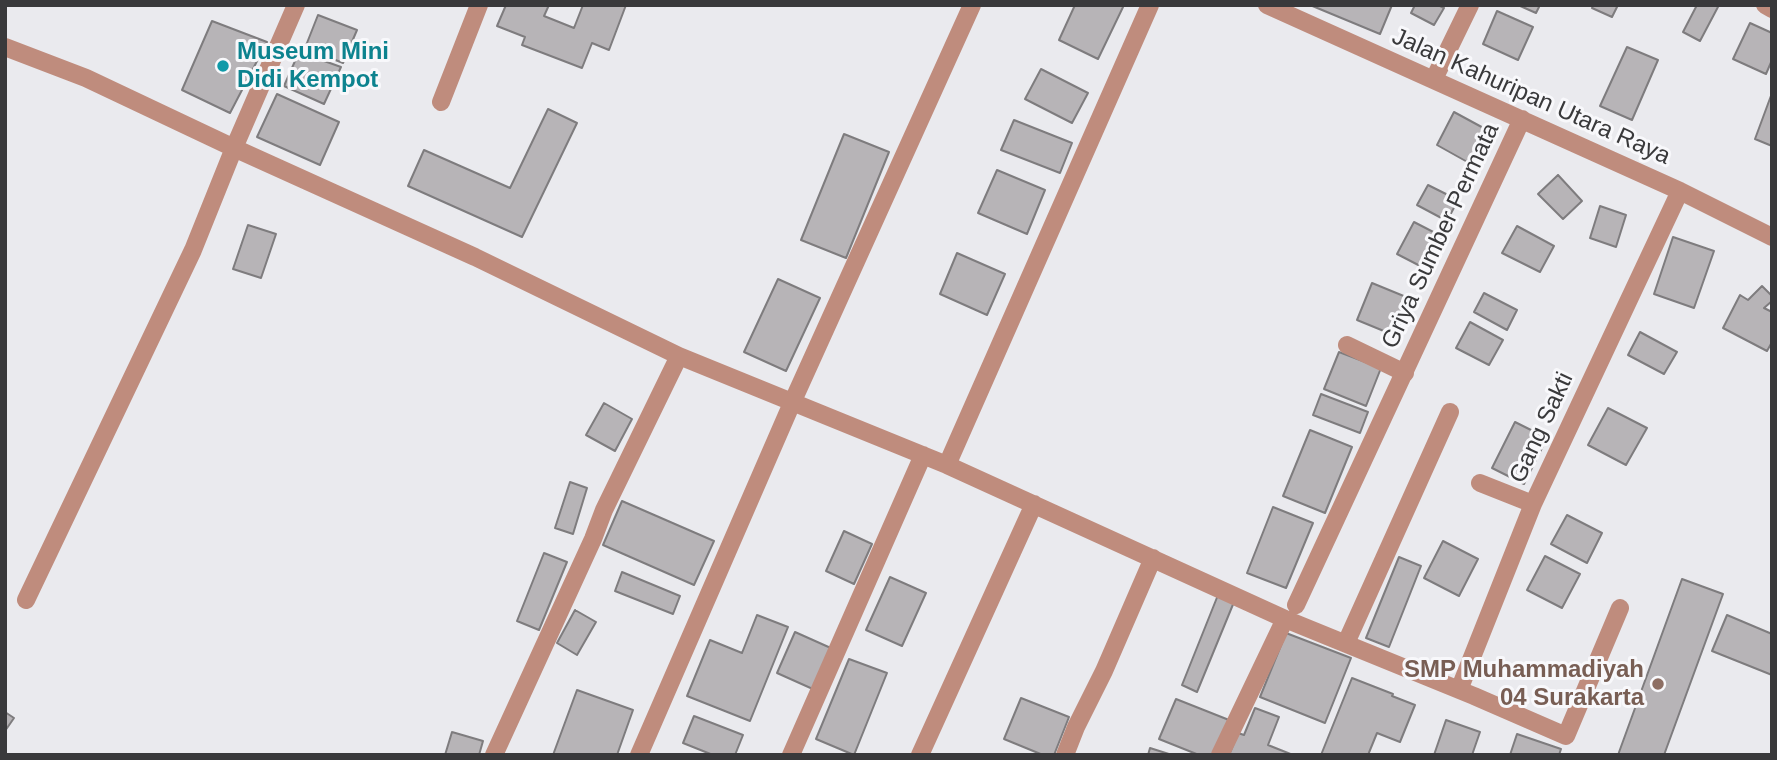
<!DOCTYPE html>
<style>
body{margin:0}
#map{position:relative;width:1777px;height:760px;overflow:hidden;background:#eaeaee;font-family:Helvetica,sans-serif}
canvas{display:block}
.frame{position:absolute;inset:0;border:7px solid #39393b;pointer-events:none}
</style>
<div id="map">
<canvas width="1777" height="760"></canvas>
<div class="frame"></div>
</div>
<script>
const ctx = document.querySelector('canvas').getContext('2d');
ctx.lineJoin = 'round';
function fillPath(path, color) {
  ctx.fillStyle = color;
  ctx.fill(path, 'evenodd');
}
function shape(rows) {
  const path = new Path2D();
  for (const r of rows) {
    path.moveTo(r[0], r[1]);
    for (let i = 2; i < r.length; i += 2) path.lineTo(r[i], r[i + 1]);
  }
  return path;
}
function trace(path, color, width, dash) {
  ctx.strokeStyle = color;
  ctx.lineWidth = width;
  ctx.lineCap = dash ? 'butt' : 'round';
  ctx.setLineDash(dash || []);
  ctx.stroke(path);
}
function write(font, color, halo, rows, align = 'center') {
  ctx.font = font + ' Helvetica,sans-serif';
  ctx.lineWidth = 6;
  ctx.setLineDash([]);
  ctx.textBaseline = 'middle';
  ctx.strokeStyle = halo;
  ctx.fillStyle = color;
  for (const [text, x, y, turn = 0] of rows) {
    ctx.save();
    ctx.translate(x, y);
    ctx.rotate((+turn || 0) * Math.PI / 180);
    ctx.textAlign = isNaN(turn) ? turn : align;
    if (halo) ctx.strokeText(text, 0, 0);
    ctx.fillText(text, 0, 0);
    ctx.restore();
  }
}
const building = shape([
 [506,5,549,5,544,16,574,28,583,5,626,5,609,50,592,43,582,68,522,45,525,37,497,26,506,5],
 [1075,5,1124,5,1098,59,1059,40,1075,5],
 [1310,5,1392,5,1380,34,1310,5],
 [1415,5,1438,5,1444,8,1434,25,1411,13,1415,5],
 [1518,5,1540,5,1536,13,1518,5],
 [1593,5,1618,5,1612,17,1592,8,1593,5],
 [1697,5,1719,5,1700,41,1683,32,1697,5],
 [1497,11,1533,27,1518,60,1483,44,1497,11],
 [318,15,357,30,343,63,305,48,318,15],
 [212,21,267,42,230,113,182,90,212,21],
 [1750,23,1772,33,1772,60,1766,74,1733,59,1750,23],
 [1627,47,1658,60,1632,120,1600,106,1627,47],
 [299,52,341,67,324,104,284,86,299,52],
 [1041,69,1088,93,1072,123,1025,99,1041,69],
 [1772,93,1772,146,1755,139,1772,93],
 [277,94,339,122,320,165,257,137,277,94],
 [548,109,577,123,522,237,408,186,424,150,510,188,548,109],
 [1454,112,1489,131,1471,164,1437,145,1454,112],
 [1014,120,1072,143,1060,173,1001,150,1014,120],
 [844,134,889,152,846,258,801,240,844,134],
 [997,170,1045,190,1027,234,978,213,997,170],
 [1558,175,1582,201,1563,219,1538,194,1558,175],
 [1428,185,1458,200,1447,221,1417,205,1428,185],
 [1600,206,1626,215,1616,247,1590,238,1600,206],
 [1414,222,1443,237,1426,269,1397,254,1414,222],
 [248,225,276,234,261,278,233,269,248,225],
 [1517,226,1554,246,1540,272,1502,253,1517,226],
 [1673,237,1714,251,1694,308,1654,294,1673,237],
 [957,253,1005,274,987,315,940,294,957,253],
 [778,279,820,298,786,371,744,352,778,279],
 [1372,283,1411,299,1396,336,1357,320,1372,283],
 [1762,286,1772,296,1772,301,1764,308,1772,312,1772,342,1767,351,1723,328,1740,295,1748,300,1762,286],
 [1484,293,1517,310,1507,330,1474,312,1484,293],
 [1470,322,1503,340,1489,365,1456,348,1470,322],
 [1640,332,1677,352,1664,374,1628,355,1640,332],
 [1339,352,1381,368,1366,406,1324,389,1339,352],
 [1321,394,1368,412,1360,433,1313,415,1321,394],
 [604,403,632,419,615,451,586,435,604,403],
 [1608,408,1647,428,1626,465,1588,445,1608,408],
 [1515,422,1547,438,1524,484,1492,468,1515,422],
 [1310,430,1352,447,1325,513,1283,496,1310,430],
 [570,482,587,488,573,534,555,528,570,482],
 [622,501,714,541,694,585,603,545,622,501],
 [1273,507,1313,523,1286,588,1247,573,1273,507],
 [1567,515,1602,533,1587,563,1551,544,1567,515],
 [844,531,872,544,854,584,826,571,844,531],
 [1443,541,1478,559,1459,596,1424,578,1443,541],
 [544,553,567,562,539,630,517,621,544,553],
 [1545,556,1580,574,1562,608,1527,590,1545,556],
 [1399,557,1421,566,1389,647,1366,638,1399,557],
 [622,572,680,596,673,614,615,591,622,572],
 [890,577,926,593,902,646,866,630,890,577],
 [1682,579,1723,594,1664,755,1618,755,1682,579],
 [1218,595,1234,602,1197,692,1182,685,1218,595],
 [575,610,596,622,577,655,557,643,575,610],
 [757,615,788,627,750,721,687,696,710,640,742,653,757,615],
 [1727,615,1772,634,1772,675,1712,651,1727,615],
 [795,632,833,649,815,690,777,673,795,632],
 [1286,633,1351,658,1325,723,1260,697,1286,633],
 [849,659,887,673,854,755,816,739,849,659],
 [1352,678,1393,694,1392,696,1415,705,1400,742,1377,733,1368,755,1321,755,1352,678],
 [577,690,633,710,617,755,553,755,577,690],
 [1021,698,1069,717,1054,755,1043,755,1004,739,1021,698],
 [1176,699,1229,720,1214,755,1199,755,1159,739,1176,699],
 [1255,708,1279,717,1268,745,1293,755,1229,755,1238,733,1244,735,1255,708],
 [5,712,14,718,5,731,5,712],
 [694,716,743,735,735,755,713,755,683,743,694,716],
 [1446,720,1480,732,1472,755,1434,755,1446,720],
 [452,732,483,741,479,755,445,755,452,732],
 [1517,734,1561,749,1559,755,1510,755,1517,734],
 [1150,748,1172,755,1148,755,1150,748]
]);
const minor = shape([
 [1267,5,1680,191,1772,237],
 [1765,5,1772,9],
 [5,47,86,78,234,148,475,257,679,356,947,465,1285,619,1474,696,1566,736,1620,608],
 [1434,79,1470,5],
 [441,102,479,5],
 [1347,345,1405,373],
 [947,465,1150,5],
 [1480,483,1533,504],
 [26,600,193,250,234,148,296,5],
 [1296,605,1522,119],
 [1346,643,1450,412],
 [1459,690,1533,504,1680,191],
 [494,755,593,539,604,510,679,356],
 [639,755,792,403,972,5],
 [791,755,923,455],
 [920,755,1034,504],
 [1065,755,1076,727,1104,671,1153,558],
 [1220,755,1285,619]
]);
const markers = [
 [223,66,7,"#0f9aa8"],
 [1658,684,7,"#8d6e63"]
];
const cultureNames = [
 ["Museum Mini",237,52],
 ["Didi Kempot",237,80]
];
const streetNames = [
 ["Jalan Kahuripan Utara Raya",1531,97,24],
 ["Griya Sumber Permata",1441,236,-65],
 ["Gang Sakti",1542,428,-65]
];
const educationNames = [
 ["SMP Muhammadiyah",1644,670],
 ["04 Surakarta",1644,698]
];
fillPath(building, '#b7b4b7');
trace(building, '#7e7c7e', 2);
trace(minor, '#bf8c7d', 18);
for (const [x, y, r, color] of markers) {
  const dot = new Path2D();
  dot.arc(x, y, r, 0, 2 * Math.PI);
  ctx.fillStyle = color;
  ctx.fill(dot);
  trace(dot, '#f8f8fb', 2.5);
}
write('bold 24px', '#0d838f', '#f8f8fb', cultureNames, 'left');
write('24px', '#39393b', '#f8f8fb', streetNames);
write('bold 24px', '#785e54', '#f8f8fb', educationNames, 'right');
</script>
